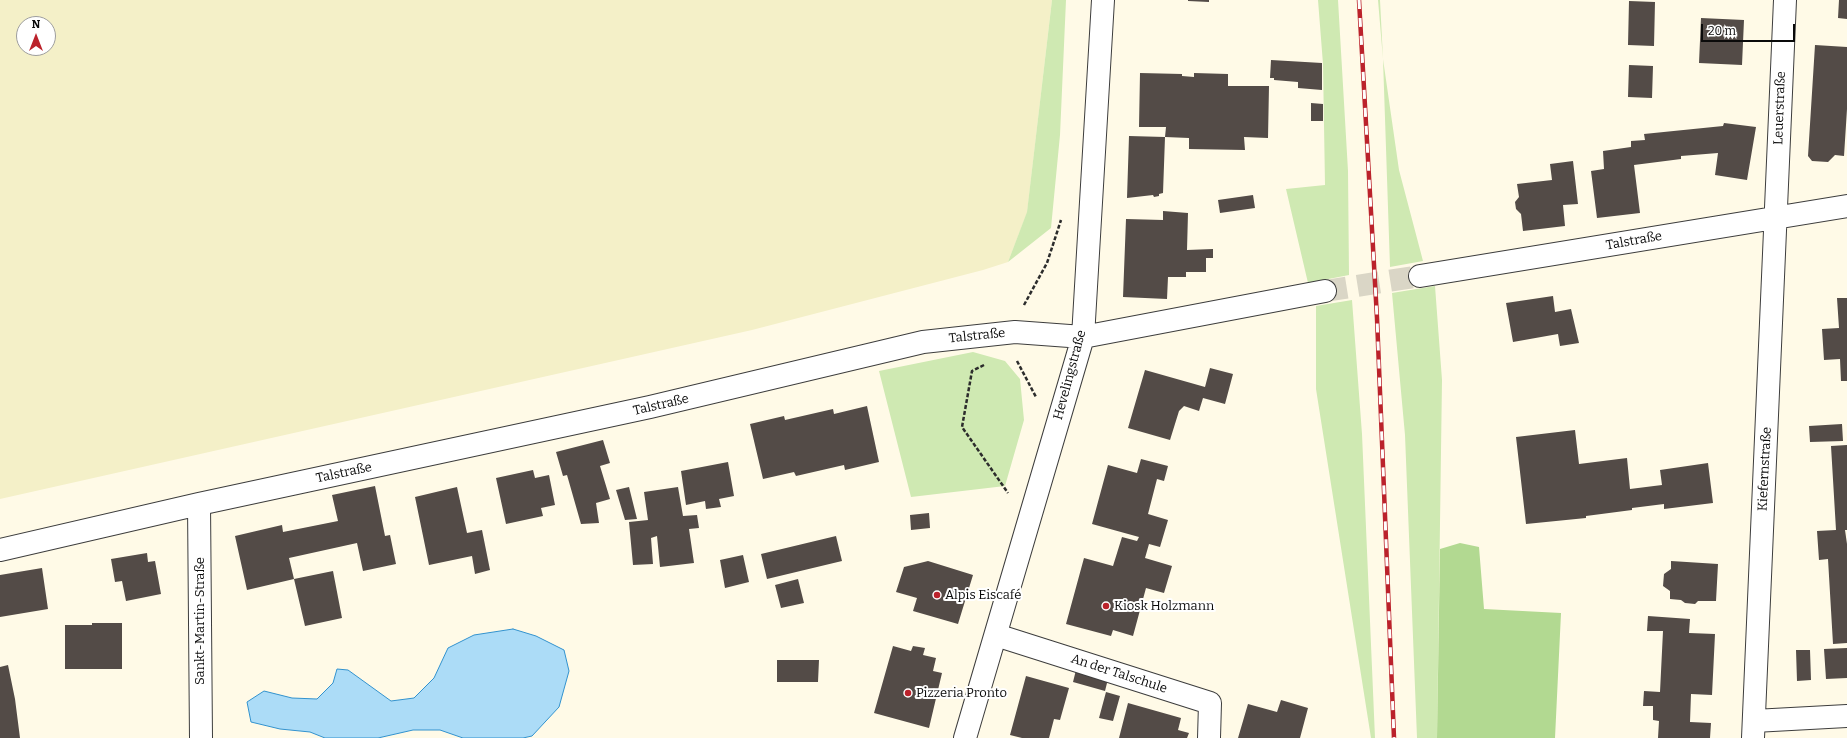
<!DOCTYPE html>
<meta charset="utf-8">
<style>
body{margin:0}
#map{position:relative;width:1847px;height:738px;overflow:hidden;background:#fffae7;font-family:Bitter,serif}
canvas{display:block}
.north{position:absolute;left:16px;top:16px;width:40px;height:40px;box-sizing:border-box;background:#fff;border:1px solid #9d9d9d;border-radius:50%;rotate:0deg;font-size:11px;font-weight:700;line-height:16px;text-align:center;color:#0a0a0a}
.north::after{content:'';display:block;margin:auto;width:14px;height:18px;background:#bb222b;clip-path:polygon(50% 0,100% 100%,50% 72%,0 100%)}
.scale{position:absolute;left:1701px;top:24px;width:94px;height:18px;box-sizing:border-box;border:2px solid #0a0a0a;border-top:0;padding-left:5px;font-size:12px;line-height:14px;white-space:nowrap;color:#0a0a0a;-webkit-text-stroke:3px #fff;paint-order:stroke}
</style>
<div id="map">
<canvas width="1847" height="738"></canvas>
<div class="north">N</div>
<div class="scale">20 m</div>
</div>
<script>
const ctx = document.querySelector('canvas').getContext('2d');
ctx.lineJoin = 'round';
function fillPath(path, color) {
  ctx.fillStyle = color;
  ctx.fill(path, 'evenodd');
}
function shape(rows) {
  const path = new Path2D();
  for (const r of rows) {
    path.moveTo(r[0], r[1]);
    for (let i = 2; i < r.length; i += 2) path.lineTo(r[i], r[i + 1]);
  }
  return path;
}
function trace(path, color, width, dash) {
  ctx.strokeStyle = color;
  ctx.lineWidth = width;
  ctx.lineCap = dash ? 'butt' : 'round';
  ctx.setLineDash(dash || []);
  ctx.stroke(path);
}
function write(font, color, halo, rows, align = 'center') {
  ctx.font = font + ' Bitter,serif';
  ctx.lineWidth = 4;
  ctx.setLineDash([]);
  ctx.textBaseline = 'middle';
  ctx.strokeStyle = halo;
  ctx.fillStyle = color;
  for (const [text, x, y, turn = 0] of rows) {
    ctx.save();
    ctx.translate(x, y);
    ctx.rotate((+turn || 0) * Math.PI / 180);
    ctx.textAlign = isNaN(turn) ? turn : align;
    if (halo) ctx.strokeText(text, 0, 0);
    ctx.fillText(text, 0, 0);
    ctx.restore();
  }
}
const farmland = shape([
 [0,0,1052,0,1027,213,1008,262,983,270,752,330,0,499],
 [24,24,48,24,48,48,24,48]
]);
const green = shape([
 [1052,0,1066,0,1060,135,1051,228,1008,262,1027,212],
 [1318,0,1338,0,1348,171,1349,275,1308,283,1286,189,1325,185,1323,64],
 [1378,0,1380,0,1383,59,1399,170,1423,261,1390,267,1383,59],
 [1435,286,1442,380,1437,738,1417,738,1405,435,1392,293],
 [1352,300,1362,434,1375,738,1371,738,1316,389,1316,306],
 [973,352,1005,361,1020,379,1024,420,1005,486,911,497,879,371]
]);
const forest = shape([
 [1460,543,1479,547,1484,609,1561,613,1555,738,1437,738,1440,549]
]);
const water = shape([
 [513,629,536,636,564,650,569,671,559,707,532,736,523,738,463,738,440,730,413,730,378,738,325,738,310,732,280,729,251,722,247,702,264,691,292,698,317,699,333,683,337,669,348,670,391,701,414,698,434,678,448,648,474,635,513,629]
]);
const building = shape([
 [1188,0,1209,0,1209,2,1188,1],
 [1839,0,1847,0,1847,19,1838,18],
 [1629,1,1655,2,1654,46,1628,45],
 [1701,18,1744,20,1742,65,1699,63],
 [1815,45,1847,47,1847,109,1844,156,1835,155,1828,162,1812,161,1808,156],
 [1271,60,1322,63,1322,90,1298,88,1298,82,1274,80,1274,78,1270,78],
 [1629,65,1653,66,1652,98,1628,97],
 [1140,73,1182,74,1182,76,1194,77,1194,73,1228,74,1228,86,1269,86,1268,138,1244,137,1245,150,1189,149,1189,138,1165,137,1166,127,1139,127],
 [1311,103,1323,104,1323,121,1311,121],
 [1724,123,1756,127,1747,180,1715,175,1718,153,1681,156,1681,159,1634,165,1640,213,1597,218,1591,171,1604,169,1603,151,1631,147,1631,141,1645,140,1644,134,1723,126],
 [1129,136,1165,137,1163,193,1159,194,1159,196,1154,197,1153,195,1127,198],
 [1573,161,1578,204,1563,205,1565,226,1523,231,1521,214,1516,209,1515,202,1519,197,1517,184,1552,180,1550,164],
 [1253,195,1255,208,1220,213,1218,200],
 [1163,211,1188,213,1187,250,1213,249,1213,258,1206,258,1206,272,1186,272,1186,277,1168,277,1167,299,1123,297,1126,219,1163,220],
 [1553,296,1555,312,1571,309,1579,343,1560,346,1558,334,1513,342,1506,303],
 [1837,298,1847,298,1847,381,1841,381,1840,359,1824,360,1822,329,1839,328],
 [1210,368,1233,374,1225,404,1203,398,1199,411,1184,406,1179,411,1170,440,1128,428,1145,370,1205,387],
 [867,406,879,462,845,470,844,465,796,476,794,472,763,479,750,424,784,416,785,420,833,409,834,414],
 [1842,424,1843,441,1810,442,1809,426],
 [1575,430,1579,464,1627,458,1630,489,1662,485,1660,470,1708,463,1713,503,1664,509,1664,504,1632,508,1632,510,1586,516,1586,518,1526,524,1516,437],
 [603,440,610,463,600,466,610,499,596,503,599,523,581,524,567,475,563,476,556,452],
 [1847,445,1847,530,1845,530,1847,544,1847,643,1833,644,1828,559,1819,560,1817,531,1836,530,1831,446],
 [1141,459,1168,466,1164,481,1157,479,1148,514,1168,520,1160,547,1149,544,1145,558,1172,566,1164,593,1146,588,1133,636,1113,630,1111,636,1066,624,1084,558,1113,566,1122,537,1137,541,1139,537,1092,524,1108,465,1137,473],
 [728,462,734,496,719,499,721,507,706,509,705,501,686,505,681,471],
 [533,470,535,478,549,475,555,505,541,508,543,516,506,524,496,478],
 [375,486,385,536,390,535,396,564,363,571,357,543,289,558,294,579,247,590,235,536,282,525,283,532,338,521,332,495],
 [457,487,467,533,482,530,490,570,475,574,472,556,429,565,415,497],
 [629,487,637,519,625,520,616,490],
 [678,487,683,516,697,515,699,528,689,529,694,563,660,567,657,536,651,538,653,564,633,565,629,522,648,520,644,492],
 [929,513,930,528,911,530,910,515],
 [836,536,842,561,767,579,761,554],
 [147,553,148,562,155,561,161,594,126,601,122,581,115,582,111,559],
 [743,555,749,582,725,588,720,560],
 [928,561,973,575,958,624,913,611,917,598,896,592,904,567],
 [1671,561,1718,564,1716,601,1698,601,1695,604,1685,603,1681,600,1670,599,1670,591,1663,586,1664,574,1671,569],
 [42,568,48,609,0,617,0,575],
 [333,571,342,618,305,626,294,579],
 [798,579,804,603,781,608,775,585],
 [1648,616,1690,619,1689,633,1715,634,1712,695,1691,694,1690,722,1711,723,1710,738,1658,738,1659,721,1653,720,1653,706,1643,706,1644,691,1660,692,1663,631,1647,631],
 [92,623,122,623,122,669,65,669,65,625,92,625],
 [893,646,911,651,913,646,925,648,923,655,936,658,933,671,942,673,929,728,874,713],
 [1847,648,1847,678,1826,679,1824,649],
 [1796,650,1810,650,1811,680,1797,681],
 [777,660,819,660,818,682,777,682],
 [8,665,15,699,20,738,0,738,0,667],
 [1077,666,1109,675,1105,691,1073,682],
 [1026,676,1069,688,1060,720,1054,719,1049,738,1022,738,1010,735],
 [1106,692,1120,696,1113,721,1099,718],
 [1281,700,1308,708,1300,738,1238,738,1248,704,1277,712],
 [1128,703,1181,718,1178,730,1189,733,1187,738,1119,738]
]);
const minorTunnel = shape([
 [1325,291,1420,276]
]);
const path = shape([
 [1024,305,1047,263,1061,220],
 [1017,361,1036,397],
 [984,365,972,371,962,427,1008,493]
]);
const minor = shape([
 [1420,276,1847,206],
 [199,504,201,738],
 [0,550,199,504,650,407,923,342,1015,332,1083,337,1325,291],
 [996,635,1210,703,1209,738],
 [1754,721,1847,716],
 [965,738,1083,337,1103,0],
 [1753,738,1785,0]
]);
const rail = shape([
 [1359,0,1377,318,1394,738]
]);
const markers = [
 [937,595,4,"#bb222b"],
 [1106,606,4,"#bb222b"],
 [908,693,4,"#bb222b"]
];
const streetNames = [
 ["Leuerstraße",1780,108,-88],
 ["Talstraße",1634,241,-10],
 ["Talstraße",977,336,-6],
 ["Hevelingstraße",1070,375,-75],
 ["Talstraße",661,405,-13],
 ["Kiefernstraße",1765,469,-87],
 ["Talstraße",344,473,-12],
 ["Sankt-Martin-Straße",200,621,-90],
 ["An der Talschule",1119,674,18]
];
const poiNames = [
 ["Alpis Eiscafé",945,595],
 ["Kiosk Holzmann",1114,606],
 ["Pizzeria Pronto",916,693]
];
fillPath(farmland, '#f4f0c8');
fillPath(green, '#cfe9b2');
fillPath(forest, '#b2d991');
fillPath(water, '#acdcf7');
trace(water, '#3292ce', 1);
fillPath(building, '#534b47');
trace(minorTunnel, '#dad6c6', 22, [22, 11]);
trace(minor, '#3d3d3d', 24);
trace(path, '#2c2c2c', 2.5, [4, 2]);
trace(minor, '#fff', 22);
trace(rail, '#bb222b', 4.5);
trace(rail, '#fff', 3, [9]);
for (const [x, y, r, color] of markers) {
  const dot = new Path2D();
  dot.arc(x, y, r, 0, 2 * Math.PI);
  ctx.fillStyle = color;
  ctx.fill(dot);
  trace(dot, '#fff', 1.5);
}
write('13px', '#0a0a0a', '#fff', streetNames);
write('13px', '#0a0a0a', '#fff', poiNames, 'left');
</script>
